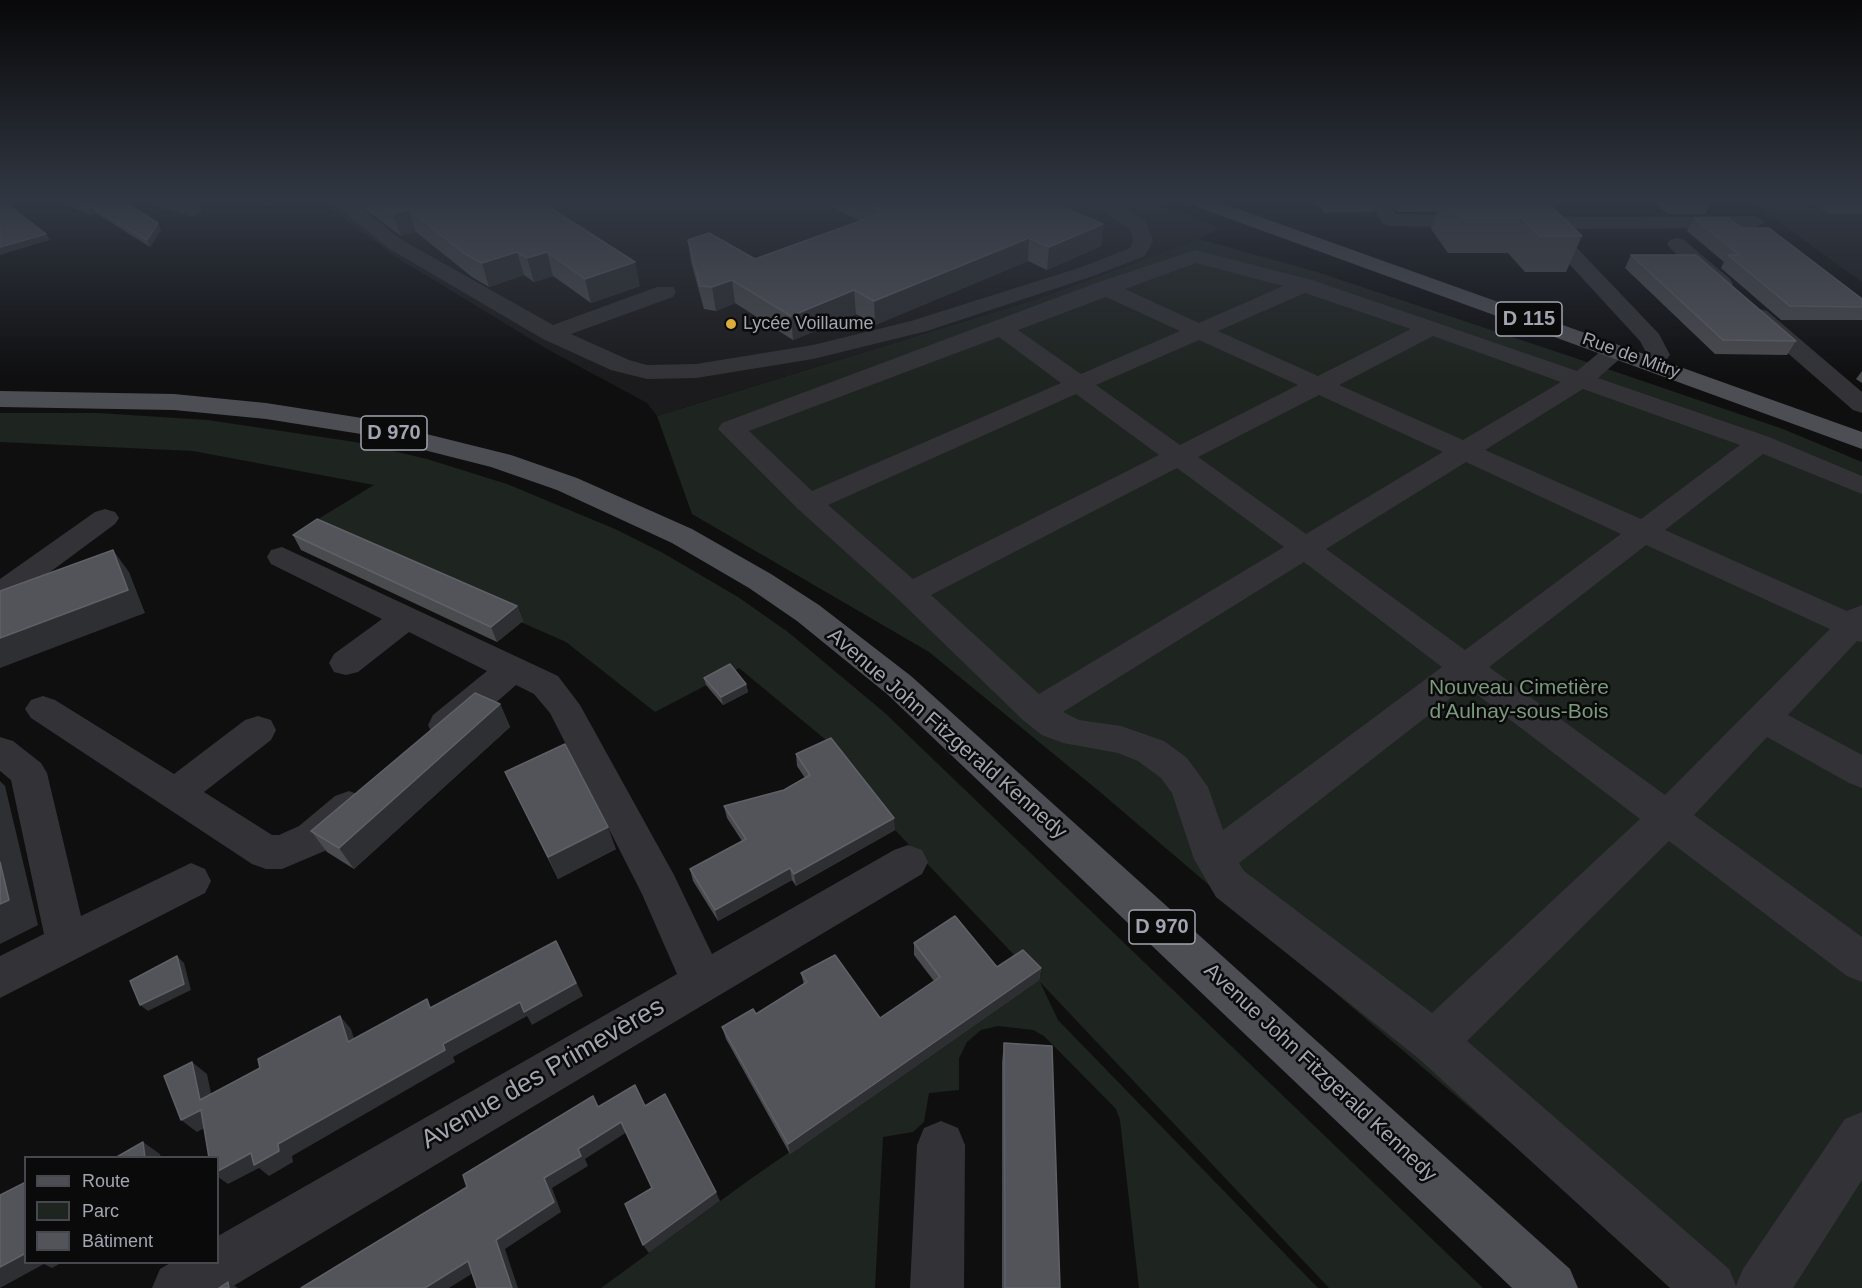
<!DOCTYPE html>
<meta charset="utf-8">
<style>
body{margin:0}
#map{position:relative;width:1862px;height:1288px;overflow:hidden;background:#0f0f10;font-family:Helvetica,sans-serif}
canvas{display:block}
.legend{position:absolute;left:24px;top:1156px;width:195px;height:108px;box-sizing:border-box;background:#0a0a0b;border:2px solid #47484d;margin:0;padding:8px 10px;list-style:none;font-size:18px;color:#a2a5b0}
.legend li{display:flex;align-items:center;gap:12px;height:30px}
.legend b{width:30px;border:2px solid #47484d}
</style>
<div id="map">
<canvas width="1862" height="1288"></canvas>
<ul class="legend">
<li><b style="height:8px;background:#4d4e53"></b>Route</li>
<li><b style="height:16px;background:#1e241f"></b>Parc</li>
<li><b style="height:16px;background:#53545a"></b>Bâtiment</li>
</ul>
</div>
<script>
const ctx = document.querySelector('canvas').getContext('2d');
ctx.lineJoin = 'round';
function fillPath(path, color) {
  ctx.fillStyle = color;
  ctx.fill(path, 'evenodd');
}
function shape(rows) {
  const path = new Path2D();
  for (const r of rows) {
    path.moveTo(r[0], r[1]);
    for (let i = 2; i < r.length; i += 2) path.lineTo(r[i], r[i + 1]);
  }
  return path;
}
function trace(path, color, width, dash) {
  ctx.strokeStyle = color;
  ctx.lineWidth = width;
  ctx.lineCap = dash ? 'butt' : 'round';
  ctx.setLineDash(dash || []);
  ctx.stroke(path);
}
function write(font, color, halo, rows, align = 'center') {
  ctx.font = font + ' Helvetica,sans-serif';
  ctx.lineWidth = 5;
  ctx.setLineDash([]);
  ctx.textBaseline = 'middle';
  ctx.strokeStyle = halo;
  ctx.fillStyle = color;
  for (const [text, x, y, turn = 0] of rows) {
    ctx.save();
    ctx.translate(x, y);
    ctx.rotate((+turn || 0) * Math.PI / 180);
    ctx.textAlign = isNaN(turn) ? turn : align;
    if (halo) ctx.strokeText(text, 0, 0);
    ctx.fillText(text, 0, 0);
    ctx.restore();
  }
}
const built = shape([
 [319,200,1148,200,1220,228,1199,239,1037,299,657,416,647,403,547,349,396,257],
 [1749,200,1862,200,1862,282]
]);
const green = shape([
 [1199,239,1317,272,1587,362,1783,429,1862,462,1862,1288,1681,1288,1100,792,929,652,692,514,657,416,1037,299],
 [0,413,98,413,208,420,355,442,427,459,507,484,615,529,663,553,738,597,788,632,885,713,1483,1288,1329,1288,1040,982,1058,1020,1318,1288,1139,1288,1120,1120,1116,1109,1044,1036,1033,1030,998,1026,981,1030,967,1042,959,1058,959,1090,929,1093,924,1122,913,1132,883,1137,875,1288,601,1288,749,1180,1038,980,895,830,826,740,739,668,655,712,566,642,305,527,374,485,193,451,0,442]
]);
const minor = shape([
 [151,200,177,200,199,207,202,211,192,217,153,204,151,200],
 [330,200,350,200,402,240,553,325,657,287,673,287,676,292,673,297,571,334,629,360,647,365,696,364,813,345,911,321,1082,267,1130,248,1133,241,1130,229,1095,207,1093,200,1111,200,1146,222,1153,241,1145,256,1096,275,927,331,813,359,696,378,647,379,611,370,543,339,388,248,330,200],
 [1368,200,1386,200,1396,214,1541,217,1755,216,1765,222,1755,228,1559,229,1659,334,1670,355,1666,360,1658,362,1650,360,1640,341,1537,229,1390,226,1383,224,1368,200],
 [1677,238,1684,240,1730,279,1733,284,1730,289,1714,289,1670,248,1667,244,1670,240,1677,238],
 [1195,250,1312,280,1577,371,1607,346,1623,346,1627,351,1623,356,1598,378,1769,437,1862,476,1862,494,1763,454,1665,530,1847,611,1862,605,1862,642,1857,641,1788,715,1862,755,1862,788,1849,783,1767,737,1694,815,1862,937,1862,982,1847,976,1669,841,1467,1041,1729,1269,1736,1286,1743,1269,1845,1119,1862,1112,1862,1180,1793,1288,1670,1288,1418,1058,1216,897,1194,859,1172,793,1161,778,1138,761,1118,753,1063,743,1042,735,1024,721,899,600,798,509,718,429,722,423,1096,283,1195,250],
 [1196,263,1283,286,1199,323,1125,289,1196,263],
 [1305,293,1411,329,1318,376,1218,331,1305,293],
 [1106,297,1180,331,1081,374,1018,330,1106,297],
 [1433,336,1561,382,1463,440,1339,385,1433,336],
 [999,337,1061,383,812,491,749,431,999,337],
 [1199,340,1298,385,1180,445,1096,385,1199,340],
 [1583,389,1740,445,1641,519,1485,450,1583,389],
 [1076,394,1159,455,913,579,828,505,1076,394],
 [1319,395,1443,452,1306,534,1198,457,1319,395],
 [1466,462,1621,534,1465,650,1326,549,1466,462],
 [1177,468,1284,547,1039,694,931,595,1177,468],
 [1646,545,1830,629,1665,795,1489,667,1646,545],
 [1304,562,1442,667,1223,830,1208,787,1187,758,1164,741,1121,726,1079,720,1063,712,1304,562],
 [1466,686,1640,819,1432,1013,1244,871,1239,863,1466,686],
 [1759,309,1767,311,1862,392,1862,413,1853,410,1751,321,1748,316,1751,311,1759,309],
 [105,509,115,512,119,518,115,524,11,601,0,605,0,579,95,512,105,509],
 [282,547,558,676,580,705,674,875,712,954,894,850,908,845,922,850,928,862,922,874,230,1288,152,1288,160,1269,172,1262,218,1262,218,1236,677,974,642,894,550,713,534,694,516,685,459,735,446,739,433,735,428,725,433,715,487,671,409,632,358,672,346,675,334,672,329,663,334,654,382,619,271,564,267,557,271,550,282,547],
 [43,696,55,700,174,774,245,720,258,716,271,720,276,730,271,740,204,792,272,835,279,835,299,826,335,796,349,791,363,796,368,807,363,818,327,850,282,869,266,869,252,864,31,718,25,709,31,700,43,696],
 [0,737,13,741,41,763,47,773,81,916,191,863,205,869,211,881,205,893,0,998,0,956,44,934,11,780,0,771,0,737],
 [941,1121,958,1128,965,1145,964,1288,910,1288,917,1145,924,1128,941,1121]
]);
const major = shape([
 [1187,200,1213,200,1862,432,1862,449,1189,204,1187,200],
 [0,391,174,394,266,403,362,418,511,455,577,478,692,529,771,574,819,605,911,676,1570,1269,1578,1288,1512,1288,887,694,797,621,749,588,672,543,557,490,491,467,361,434,266,419,174,410,0,407,0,391]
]);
const wall = shape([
 [58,200,138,200,128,203,161,230,150,247,96,213,91,215],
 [250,200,269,200,267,205],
 [353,200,538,200,640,286,591,303,553,276,534,282,524,275,489,287,472,277,416,232,401,236],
 [828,200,1054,200,1054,203,1103,224,1101,246,1047,270,1028,261,875,325,856,314,793,340,735,303,716,311,704,309,691,262,688,240,755,259,860,221,828,205],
 [1315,200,1377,200,1373,212,1324,213],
 [1388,200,1545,200,1582,236,1566,272,1525,272,1508,253,1448,253,1431,229,1437,212,1397,212],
 [1650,200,1709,200,1711,201,1705,214,1668,214],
 [1807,200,1862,200,1862,214,1829,214],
 [1694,218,1741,228,1862,299,1862,320,1781,320,1721,268,1724,262,1687,231],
 [1631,255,1796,341,1787,355,1715,354,1625,268],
 [1862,371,1862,383,1856,379],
 [293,535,517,606,523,621,497,642,301,550],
 [704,678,746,684,748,692,723,705,706,685],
 [500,704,510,727,354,869,327,852,311,831],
 [796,754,895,830,796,886,792,880,718,921,693,881,690,869,742,841,727,818,724,806,784,790,805,778,797,766],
 [505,772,616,849,558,879],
 [914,943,997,967,1041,968,1039,980,790,1154,726,1039,722,1027,756,1014,804,985,801,973,880,1018,934,981,914,955],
 [1004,1043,1060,1288,1002,1288,1002,1062]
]);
const shadedWall = shape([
 [121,200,138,200,124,204],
 [265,200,269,200,267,205],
 [92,207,96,213,91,215,87,209],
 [408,209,416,232,401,236,393,214],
 [158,223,161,230,150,247,147,240],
 [1103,224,1101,246,1047,270,1049,247],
 [46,234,50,240,0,255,0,247],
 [1029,238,1028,261,875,325,874,301],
 [517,252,524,275,489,287,482,263],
 [547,252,553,276,534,282,527,258],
 [635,262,640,286,591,303,585,279],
 [732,280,735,303,716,311,712,287],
 [854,290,856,314,793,340,791,316],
 [113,550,129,572,145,613,0,668,0,638],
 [517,606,523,621,497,642,491,627],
 [746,684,748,692,723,705,721,697],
 [500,704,510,727,354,869,339,848],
 [0,781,5,786,38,925,0,944],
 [894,818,895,830,796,886,794,874],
 [608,827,616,849,558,879,548,857],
 [790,868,792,880,718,921,715,910],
 [556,941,583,996,532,1025,527,1016,453,1057,455,1062,292,1156,293,1162,269,1176,259,1168,228,1184,218,1177,218,1171,251,1153,278,1144,443,1044],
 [177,956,184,963,191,990,148,1011,140,1005],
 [1041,968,1039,980,790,1154,788,1144],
 [340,1016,351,1029,359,1055,348,1042],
 [192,1062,207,1074,215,1113,200,1100],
 [201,1110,216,1122,197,1132,181,1120],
 [621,1122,627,1132,585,1159,588,1166,552,1188,561,1212,505,1249,518,1288,512,1288,496,1240,544,1178,578,1149],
 [143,1142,160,1154,161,1158,145,1158],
 [716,1192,720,1201,649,1253,643,1245],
 [26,1253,26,1263,61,1263,52,1268,44,1264,0,1288,0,1267],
 [468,1261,478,1270,449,1288,425,1288],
 [228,1282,238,1288,229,1288]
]);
const building = shape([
 [0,200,2,200,46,234,0,247,0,200],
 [68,200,122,200,158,223,147,240,92,207,87,209,68,200],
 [374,200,538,200,635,262,585,279,547,252,527,258,517,252,482,263,465,254,408,209,393,214,374,200],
 [859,200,1046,200,1103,224,1049,247,1029,238,874,301,854,290,791,316,732,280,712,287,700,286,688,240,709,233,755,259,885,212,859,200],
 [1446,200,1545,200,1582,236,1540,236,1522,218,1461,218,1446,200],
 [1671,200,1709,200,1711,201,1674,202,1671,200],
 [1694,218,1729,218,1741,228,1769,228,1862,299,1862,307,1790,306,1728,255,1740,255,1694,218],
 [1631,255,1696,255,1796,341,1723,340,1631,255],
 [317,519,517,606,491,627,293,535,317,519],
 [113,550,128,590,0,638,0,591,113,550],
 [730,664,746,684,721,697,704,678,730,664],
 [475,693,500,704,339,848,311,831,475,693],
 [831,738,894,818,794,874,790,868,715,910,690,869,746,839,724,806,784,790,810,775,796,754,831,738],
 [565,744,608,827,548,857,505,772,565,744],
 [0,862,9,900,0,904,0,862],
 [955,916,997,967,1023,950,1041,968,788,1144,722,1027,753,1009,756,1014,807,982,801,973,835,955,880,1018,940,977,914,943,955,916],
 [556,941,576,983,524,1012,520,1002,443,1044,445,1050,278,1144,279,1151,254,1165,251,1153,218,1171,218,1158,209,1158,201,1110,181,1120,164,1076,192,1062,200,1100,260,1068,258,1059,340,1016,348,1042,427,999,430,1008,556,941],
 [177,956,184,984,140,1005,130,981,177,956],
 [1004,1043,1052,1046,1060,1288,1005,1288,1004,1043],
 [635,1085,645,1106,665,1094,716,1192,643,1245,625,1204,652,1188,621,1122,578,1149,581,1156,544,1178,554,1202,496,1240,512,1288,477,1288,468,1261,425,1288,301,1288,467,1187,463,1175,593,1096,598,1107,635,1085],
 [143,1142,145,1158,115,1158,143,1142],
 [26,1182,26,1253,0,1267,0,1195,26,1182],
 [228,1282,229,1288,219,1288,228,1282]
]);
const markers = [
 [731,324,6,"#dcac3b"]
];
const farPoinames = [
 ["Lycée Voillaume",743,324]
];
const farStreetnames = [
 ["Rue de Mitry",1631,356,20]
];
const shields = [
 [1529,319,66],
 [394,433,66],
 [1162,927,66]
];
const shieldNames = [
 ["D 115",1529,319],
 ["D 970",394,433],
 ["D 970",1162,927]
];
const parkNames = [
 ["Nouveau Cimetière",1519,688],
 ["d'Aulnay-sous-Bois",1519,712]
];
const streetNames = [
 ["Avenue John Fitzgerald Kennedy",947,734,41],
 ["Avenue John Fitzgerald Kennedy",1320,1073,43]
];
const nearStreetnames = [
 ["Avenue des Primevères",543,1074,-30]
];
fillPath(built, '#1b1b1d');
fillPath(green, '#1e241f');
fillPath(minor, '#333337');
fillPath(major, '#4d4e53');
fillPath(wall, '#4a4b4f');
fillPath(shadedWall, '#2e2f32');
fillPath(building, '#53545a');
trace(building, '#606167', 1.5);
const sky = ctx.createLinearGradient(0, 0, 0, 380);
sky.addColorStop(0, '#080809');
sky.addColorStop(0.53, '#313742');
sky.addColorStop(1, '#31374200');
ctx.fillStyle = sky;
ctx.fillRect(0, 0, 1862, 380);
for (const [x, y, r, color] of markers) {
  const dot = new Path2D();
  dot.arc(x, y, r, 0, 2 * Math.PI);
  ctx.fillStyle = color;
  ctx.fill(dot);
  trace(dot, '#0a0a0b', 2);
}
write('18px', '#a2a5b0', '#0a0a0b', farPoinames, 'left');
write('18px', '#a2a5b0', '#0a0a0b', farStreetnames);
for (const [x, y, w] of shields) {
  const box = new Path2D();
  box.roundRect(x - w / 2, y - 17, w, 34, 4.5);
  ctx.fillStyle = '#0a0a0b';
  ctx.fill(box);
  trace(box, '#a2a5b0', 1.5);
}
write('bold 20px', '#a2a5b0', null, shieldNames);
write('21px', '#7a997d', '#0a0a0b', parkNames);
write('21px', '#a2a5b0', '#0a0a0b', streetNames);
write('26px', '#a2a5b0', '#0a0a0b', nearStreetnames);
</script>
